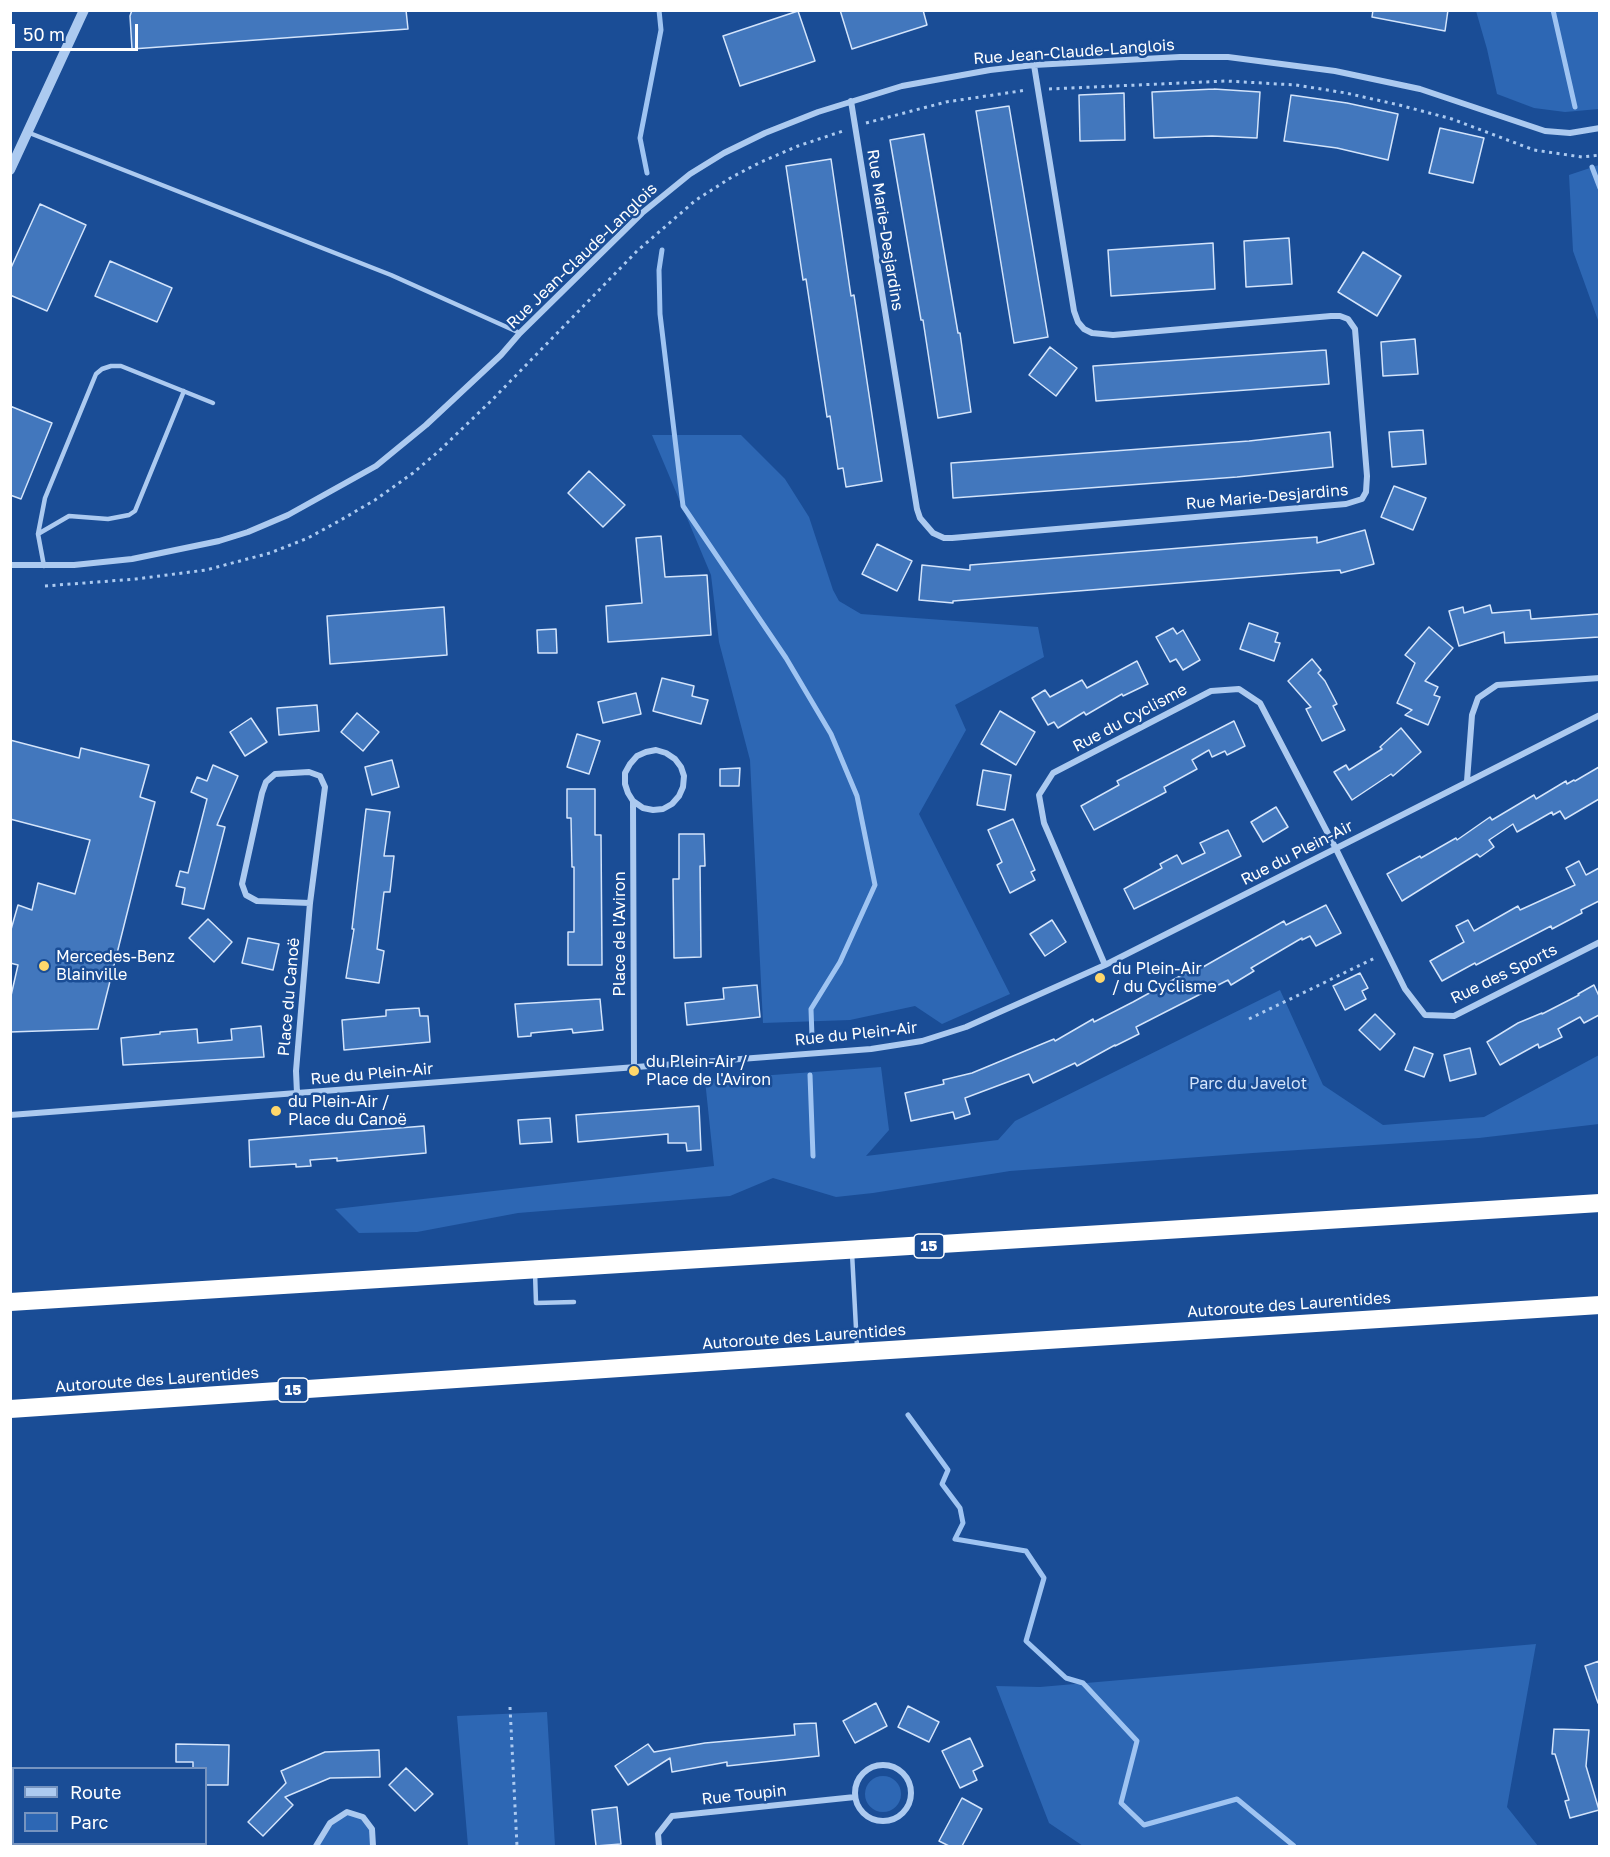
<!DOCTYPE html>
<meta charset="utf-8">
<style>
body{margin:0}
#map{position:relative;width:1610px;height:1857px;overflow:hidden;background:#1a4d96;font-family:"Golos Text",sans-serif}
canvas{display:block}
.frame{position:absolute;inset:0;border:12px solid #fff;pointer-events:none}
.legend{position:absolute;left:12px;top:1767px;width:195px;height:78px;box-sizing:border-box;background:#1a4d96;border:2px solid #7694c0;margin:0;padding:8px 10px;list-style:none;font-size:18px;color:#fff}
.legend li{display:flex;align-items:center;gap:12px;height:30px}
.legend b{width:30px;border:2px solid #7694c0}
.scale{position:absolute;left:12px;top:24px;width:126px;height:27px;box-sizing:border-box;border:3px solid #fff;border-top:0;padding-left:8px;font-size:18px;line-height:21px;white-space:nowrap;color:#fff;-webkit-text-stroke:4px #1a4d96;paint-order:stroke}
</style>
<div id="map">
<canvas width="1610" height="1857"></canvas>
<div class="frame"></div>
<ul class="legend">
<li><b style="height:8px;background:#accaf0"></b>Route</li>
<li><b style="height:16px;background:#2d67b4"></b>Parc</li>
</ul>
<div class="scale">50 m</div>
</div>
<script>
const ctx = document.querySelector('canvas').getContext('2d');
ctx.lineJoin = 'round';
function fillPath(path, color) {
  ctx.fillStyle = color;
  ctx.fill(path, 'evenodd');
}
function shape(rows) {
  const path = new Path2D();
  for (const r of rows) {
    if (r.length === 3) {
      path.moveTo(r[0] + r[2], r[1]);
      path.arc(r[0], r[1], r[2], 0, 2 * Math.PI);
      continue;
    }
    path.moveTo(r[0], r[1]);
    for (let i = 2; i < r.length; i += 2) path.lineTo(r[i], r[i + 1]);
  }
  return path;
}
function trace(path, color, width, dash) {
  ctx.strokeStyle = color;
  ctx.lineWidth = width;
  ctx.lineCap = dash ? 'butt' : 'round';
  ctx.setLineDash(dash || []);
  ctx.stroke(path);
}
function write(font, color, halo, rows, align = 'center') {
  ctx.font = font + ' "Golos Text",sans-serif';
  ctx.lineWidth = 5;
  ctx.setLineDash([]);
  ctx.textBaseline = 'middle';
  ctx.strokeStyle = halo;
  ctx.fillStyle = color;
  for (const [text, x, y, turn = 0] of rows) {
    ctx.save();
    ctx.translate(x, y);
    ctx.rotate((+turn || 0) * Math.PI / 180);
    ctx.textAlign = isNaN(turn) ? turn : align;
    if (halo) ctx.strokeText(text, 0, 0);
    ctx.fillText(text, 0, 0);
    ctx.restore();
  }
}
const green = shape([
 [1476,11,1599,11,1599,109,1565,112,1534,108,1497,94,1487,49],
 [1599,165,1600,165,1599,323,1573,251,1569,175],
 [652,435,741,435,785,479,809,517,833,590,839,601,861,614,1038,627,1044,657,955,705,966,730,919,814,1010,994,942,1024,915,1006,850,1020,763,1023,750,760,719,642,711,575],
 [1280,990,1323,1085,1383,1125,1484,1117,1599,1055,1599,1124,1479,1138,1253,1153,1010,1171,873,1193,836,1197,773,1178,730,1196,518,1213,417,1232,359,1233,335,1209,714,1166,705,1080,881,1067,889,1130,866,1156,998,1140,1015,1121],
 [1536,1644,1507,1807,1538,1846,1083,1846,1049,1823,996,1686,1040,1687],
 [547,1712,555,1846,468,1846,457,1716],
 [883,1794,18],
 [345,1814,363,1818,372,1831,371,1846,319,1846,330,1825]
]);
const stream = shape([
 [1553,10,1575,107],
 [1592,167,1600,188],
 [647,173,640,138,661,30,659,10],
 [662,250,659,270,660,314,683,506,786,658,831,734,857,796,875,885,840,962,811,1009,812,1037],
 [810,1075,813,1156],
 [908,1415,948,1470,942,1484,960,1508,963,1523,955,1539,1026,1551,1044,1578,1026,1641,1066,1678,1083,1683,1137,1741,1121,1803,1144,1825,1237,1799,1294,1846]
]);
const building = shape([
 [132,10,406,10,408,29,132,49,130,16,132,10],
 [840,10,923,10,927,25,852,49,840,10],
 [1373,10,1448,10,1445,31,1372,17,1373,10],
 [798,11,815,61,740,86,723,36,798,11],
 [1214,89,1260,92,1257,138,1212,136,1154,138,1152,92,1214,89],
 [1124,93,1125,140,1080,141,1079,95,1124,93],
 [1291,95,1347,103,1398,114,1388,160,1337,148,1284,141,1291,95],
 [1009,106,1048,337,1014,343,976,111,1009,106],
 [1440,128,1484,138,1473,183,1429,173,1440,128],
 [924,134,958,333,960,333,971,412,938,418,923,320,921,320,890,140,924,134],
 [831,159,851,296,854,295,882,481,846,487,843,468,838,469,830,416,827,417,806,279,803,280,786,166,831,159],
 [40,204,86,225,47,311,10,295,10,270,40,204],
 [1289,238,1292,284,1246,287,1244,241,1289,238],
 [1213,243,1215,289,1111,296,1108,250,1213,243],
 [1363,252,1401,276,1377,316,1338,292,1363,252],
 [110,261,172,288,157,322,95,296,110,261],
 [1415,339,1418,374,1383,376,1381,342,1415,339],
 [1050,347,1077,368,1056,396,1029,375,1050,347],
 [1326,350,1329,384,1096,401,1093,366,1326,350],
 [10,406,52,423,21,499,10,495,10,406],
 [1423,430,1426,464,1392,467,1389,432,1423,430],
 [1330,432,1333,467,1237,477,953,498,951,463,1249,441,1330,432],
 [589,471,625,505,603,527,568,493,589,471],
 [1394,486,1426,498,1413,530,1381,517,1394,486],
 [1365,530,1374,564,1341,573,1340,570,1265,576,953,601,953,603,919,600,922,565,970,570,970,565,1317,537,1317,543,1365,530],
 [661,536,665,577,707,575,711,635,608,642,606,606,642,603,636,538,661,536],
 [877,544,912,561,897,591,862,574,877,544],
 [1490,605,1492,613,1530,610,1531,619,1599,614,1599,637,1505,643,1504,632,1459,646,1449,611,1463,607,1464,613,1490,605],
 [444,607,447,655,330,664,327,616,444,607],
 [1249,623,1278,633,1275,642,1280,643,1274,661,1240,649,1249,623],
 [1429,627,1453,648,1425,681,1438,687,1434,695,1440,697,1428,725,1405,715,1412,710,1397,703,1415,663,1405,655,1429,627],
 [1173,628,1177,634,1183,630,1200,660,1183,670,1176,659,1170,662,1156,637,1173,628],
 [556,629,557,653,538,653,537,630,556,629],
 [1312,659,1321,670,1318,673,1325,681,1337,704,1333,706,1345,730,1322,741,1306,709,1311,707,1288,681,1312,659],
 [1137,661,1148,684,1123,696,1122,694,1086,715,1084,712,1058,728,1054,722,1048,725,1032,698,1045,690,1050,697,1082,680,1087,688,1137,661],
 [662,678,694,686,692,696,708,700,701,724,653,711,662,678],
 [636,693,641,714,603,723,598,702,636,693],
 [317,705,319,731,279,735,277,708,317,705],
 [1000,711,1035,732,1016,765,981,744,1000,711],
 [357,713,379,732,363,751,341,732,357,713],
 [251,718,267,742,245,756,230,732,251,718],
 [1234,721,1245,746,1227,755,1225,751,1212,757,1209,750,1192,760,1197,769,1164,787,1166,792,1094,830,1081,806,1119,785,1117,781,1234,721],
 [1401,728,1421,752,1393,776,1391,774,1352,800,1334,772,1346,765,1349,770,1382,749,1380,747,1401,728],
 [577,734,600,741,589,774,567,767,577,734],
 [10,740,79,758,81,748,149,765,140,797,155,802,98,1029,10,1032,10,1000,18,965,10,963,10,933,18,905,32,910,38,883,75,894,90,840,10,819,10,740],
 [392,760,399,787,372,795,365,767,392,760],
 [213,765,238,776,217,825,225,827,204,909,182,904,185,888,176,886,180,871,188,873,207,799,191,792,197,777,207,781,213,765],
 [1599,767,1599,799,1565,819,1560,811,1553,815,1552,812,1517,832,1513,824,1489,840,1494,847,1480,857,1477,854,1402,901,1387,874,1420,856,1421,858,1456,838,1457,840,1490,817,1492,820,1534,795,1536,799,1566,781,1567,784,1574,780,1575,781,1599,767],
 [740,768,739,786,720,786,720,769,740,768],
 [983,770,1011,775,1005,810,977,805,983,770],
 [567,789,595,789,595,835,601,835,602,965,568,965,568,932,574,932,574,867,572,867,571,818,567,818,567,789],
 [1276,807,1288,827,1263,842,1251,822,1276,807],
 [366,809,390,812,384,856,394,856,390,892,384,892,377,949,384,951,379,983,346,978,354,929,352,929,366,809],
 [1013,819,1035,870,1031,872,1035,880,1010,893,997,865,1002,862,988,830,1013,819],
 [1228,830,1241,856,1134,909,1124,889,1162,868,1160,864,1177,855,1182,864,1205,853,1200,843,1228,830],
 [679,834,704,834,705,866,700,866,701,957,674,958,673,879,679,879,679,834],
 [1579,861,1586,875,1599,868,1599,901,1581,910,1582,913,1552,929,1551,926,1476,965,1475,963,1442,981,1430,961,1464,942,1456,926,1468,920,1474,931,1518,906,1520,910,1575,885,1566,868,1579,861],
 [1326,905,1341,933,1316,946,1310,936,1302,940,1302,938,1251,968,1254,971,1231,985,1228,980,1136,1027,1139,1034,1115,1046,1115,1045,1077,1066,1075,1063,1033,1083,1029,1074,965,1098,970,1114,955,1119,953,1112,911,1121,905,1093,944,1084,943,1080,972,1073,1054,1039,1055,1041,1093,1019,1094,1022,1133,1002,1202,964,1203,967,1284,921,1286,925,1326,905],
 [208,919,232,942,214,962,189,938,208,919],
 [1052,920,1066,942,1045,956,1030,934,1052,920],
 [248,938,279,944,273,970,242,963,248,938],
 [1360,973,1368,988,1362,991,1366,999,1345,1010,1333,986,1360,973],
 [757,985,760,1017,687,1025,685,1003,724,999,723,988,757,985],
 [1594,985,1599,996,1599,1015,1584,1023,1580,1017,1558,1029,1562,1037,1539,1048,1538,1044,1500,1065,1487,1042,1518,1023,1542,1013,1542,1014,1579,995,1578,994,1594,985],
 [600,999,603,1030,573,1033,572,1029,531,1033,531,1036,518,1037,515,1004,600,999],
 [419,1008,420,1016,428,1016,430,1042,344,1050,342,1020,386,1016,386,1010,419,1008],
 [1375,1014,1395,1034,1380,1050,1359,1030,1375,1014],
 [261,1026,264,1057,123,1065,121,1038,160,1034,160,1032,197,1029,198,1043,232,1040,231,1029,261,1026],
 [1414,1047,1433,1054,1424,1077,1405,1070,1414,1047],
 [1470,1048,1476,1074,1450,1081,1444,1055,1470,1048],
 [699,1106,701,1150,687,1151,686,1143,668,1143,668,1134,578,1142,576,1115,699,1106],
 [550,1118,552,1142,520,1144,518,1120,550,1118],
 [424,1126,426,1153,337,1161,337,1158,310,1160,311,1166,296,1167,296,1164,250,1167,249,1140,424,1126],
 [1599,1661,1599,1702,1598,1703,1585,1666,1599,1661],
 [876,1703,887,1726,855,1743,843,1721,876,1703],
 [908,1706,939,1722,929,1742,898,1727,908,1706],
 [816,1723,819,1756,727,1766,727,1762,672,1772,670,1758,628,1785,615,1766,648,1744,654,1752,705,1743,795,1735,794,1724,816,1723],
 [1554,1729,1589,1730,1586,1766,1599,1810,1570,1818,1565,1801,1569,1800,1555,1754,1552,1754,1554,1729],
 [970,1738,983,1766,973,1771,977,1780,960,1788,942,1751,970,1738],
 [176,1744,229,1745,228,1785,206,1785,206,1768,193,1768,193,1762,176,1762,176,1744],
 [379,1750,380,1777,330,1778,285,1797,293,1805,263,1836,248,1822,286,1783,281,1771,325,1752,379,1750],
 [406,1768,433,1794,415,1811,389,1785,406,1768],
 [962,1798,982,1809,962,1846,949,1846,939,1841,962,1798],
 [617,1807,621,1844,596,1846,592,1810,617,1807]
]);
const path = shape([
 [1049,89,1226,81,1296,85,1346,93,1399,105,1452,119,1534,150,1582,157,1600,155],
 [866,123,946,102,1027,90],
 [45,586,136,579,206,570,270,553,308,538,339,521,375,500,413,473,439,451,493,399,637,251,696,200,732,177,759,163,798,146,846,130],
 [1249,1019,1377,957],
 [510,1707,517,1846]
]);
const service = shape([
 [27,132,391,275,520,333],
 [38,534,69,516,108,519,129,515,135,511,184,391],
 [44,566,38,534,45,498,96,374,102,369,111,366,121,366,213,403],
 [852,1253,857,1347],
 [535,1272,536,1303,574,1302]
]);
const minor = shape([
 [851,101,917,509,920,518,933,533,944,538,952,538,1346,504,1362,499,1366,492,1367,476,1355,329,1348,319,1340,316,1331,316,1113,335,1092,333,1084,329,1078,322,1074,311,1034,65],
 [10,565,74,565,132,559,219,541,248,532,288,515,376,466,426,425,501,355,520,333,642,213,690,174,724,153,765,133,818,112,902,86,990,70,1034,65,1180,57,1228,57,1335,71,1420,89,1545,131,1570,133,1600,128],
 [1467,781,1472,715,1478,698,1497,685,1600,678],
 [633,801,643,808,653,810,663,809,672,804,679,796,683,787,684,776,681,767,675,759,666,753,656,750,646,752,637,756,630,764,625,773,625,784,628,793,633,801,634,1066],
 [1105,965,1044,823,1039,795,1053,773,1211,691,1239,689,1260,703,1336,849,1405,989,1425,1015,1454,1016,1600,942],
 [297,1093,296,1071,310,903,325,787,320,776,309,772,275,774,266,782,262,793,242,884,246,895,257,901,310,903],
 [10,1115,871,1049,922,1041,966,1027,1105,965,1600,715],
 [883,1793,28],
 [316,1846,330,1823,347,1812,363,1817,372,1829,373,1846],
 [659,1846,658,1834,672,1816,855,1797]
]);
const tertiary = shape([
 [10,170,84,10]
]);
const motorway = shape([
 [10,1302,1600,1203],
 [10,1409,858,1352,1600,1305]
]);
const markers = [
 [44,966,6,"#ffd76b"],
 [1100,978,6,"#ffd76b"],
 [634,1071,6,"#ffd76b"],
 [276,1111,6,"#ffd76b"]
];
const shields = [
 [929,1246,30],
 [293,1390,30]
];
const shieldNames = [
 ["15",929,1246],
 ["15",293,1390]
];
const streetNames = [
 ["Rue Jean-Claude-Langlois",1074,52,-4],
 ["Rue Marie-Desjardins",885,230,81],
 ["Rue Jean-Claude-Langlois",582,256,-44],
 ["Rue Marie-Desjardins",1267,497,-5],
 ["Rue du Cyclisme",1130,718,-28],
 ["Rue du Plein-Air",1297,853,-27],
 ["Place de l'Aviron",620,934,-90],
 ["Rue des Sports",1504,974,-26],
 ["Place du Canoë",289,997,-85],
 ["Rue du Plein-Air",856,1034,-6],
 ["Rue du Plein-Air",372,1074,-5],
 ["Autoroute des Laurentides",1289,1305,-4],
 ["Autoroute des Laurentides",804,1337,-4],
 ["Autoroute des Laurentides",157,1380,-4],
 ["Rue Toupin",744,1795,-6]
];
const poiNames = [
 ["Mercedes-Benz",56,957],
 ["Blainville",56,975],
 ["du Plein-Air",1112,969],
 ["/ du Cyclisme",1112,987],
 ["du Plein-Air /",646,1062],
 ["Place de l'Aviron",646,1080],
 ["du Plein-Air /",288,1102],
 ["Place du Canoë",288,1120]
];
const parkNames = [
 ["Parc du Javelot",1248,1084]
];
fillPath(green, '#2d67b4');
trace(stream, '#9fc4f2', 5);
fillPath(building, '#4277bd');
trace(building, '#d3e4fb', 1.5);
trace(path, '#accaf0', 3, [3, 4.5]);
trace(service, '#accaf0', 4.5);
trace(minor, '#accaf0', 6);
trace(tertiary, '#accaf0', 10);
trace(motorway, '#fff', 18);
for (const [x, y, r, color] of markers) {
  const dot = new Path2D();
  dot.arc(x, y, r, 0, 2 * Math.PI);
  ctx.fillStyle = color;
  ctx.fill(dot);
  trace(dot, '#1a4d96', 2);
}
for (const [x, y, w] of shields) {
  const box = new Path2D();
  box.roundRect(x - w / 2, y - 12, w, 24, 4.5);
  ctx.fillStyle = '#1a4d96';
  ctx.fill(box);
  trace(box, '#fff', 1.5);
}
write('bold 15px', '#fff', null, shieldNames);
write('16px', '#fff', '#1a4d96', streetNames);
write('16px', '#fff', '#1a4d96', poiNames, 'left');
write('16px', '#d3e4fb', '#1a4d96', parkNames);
</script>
